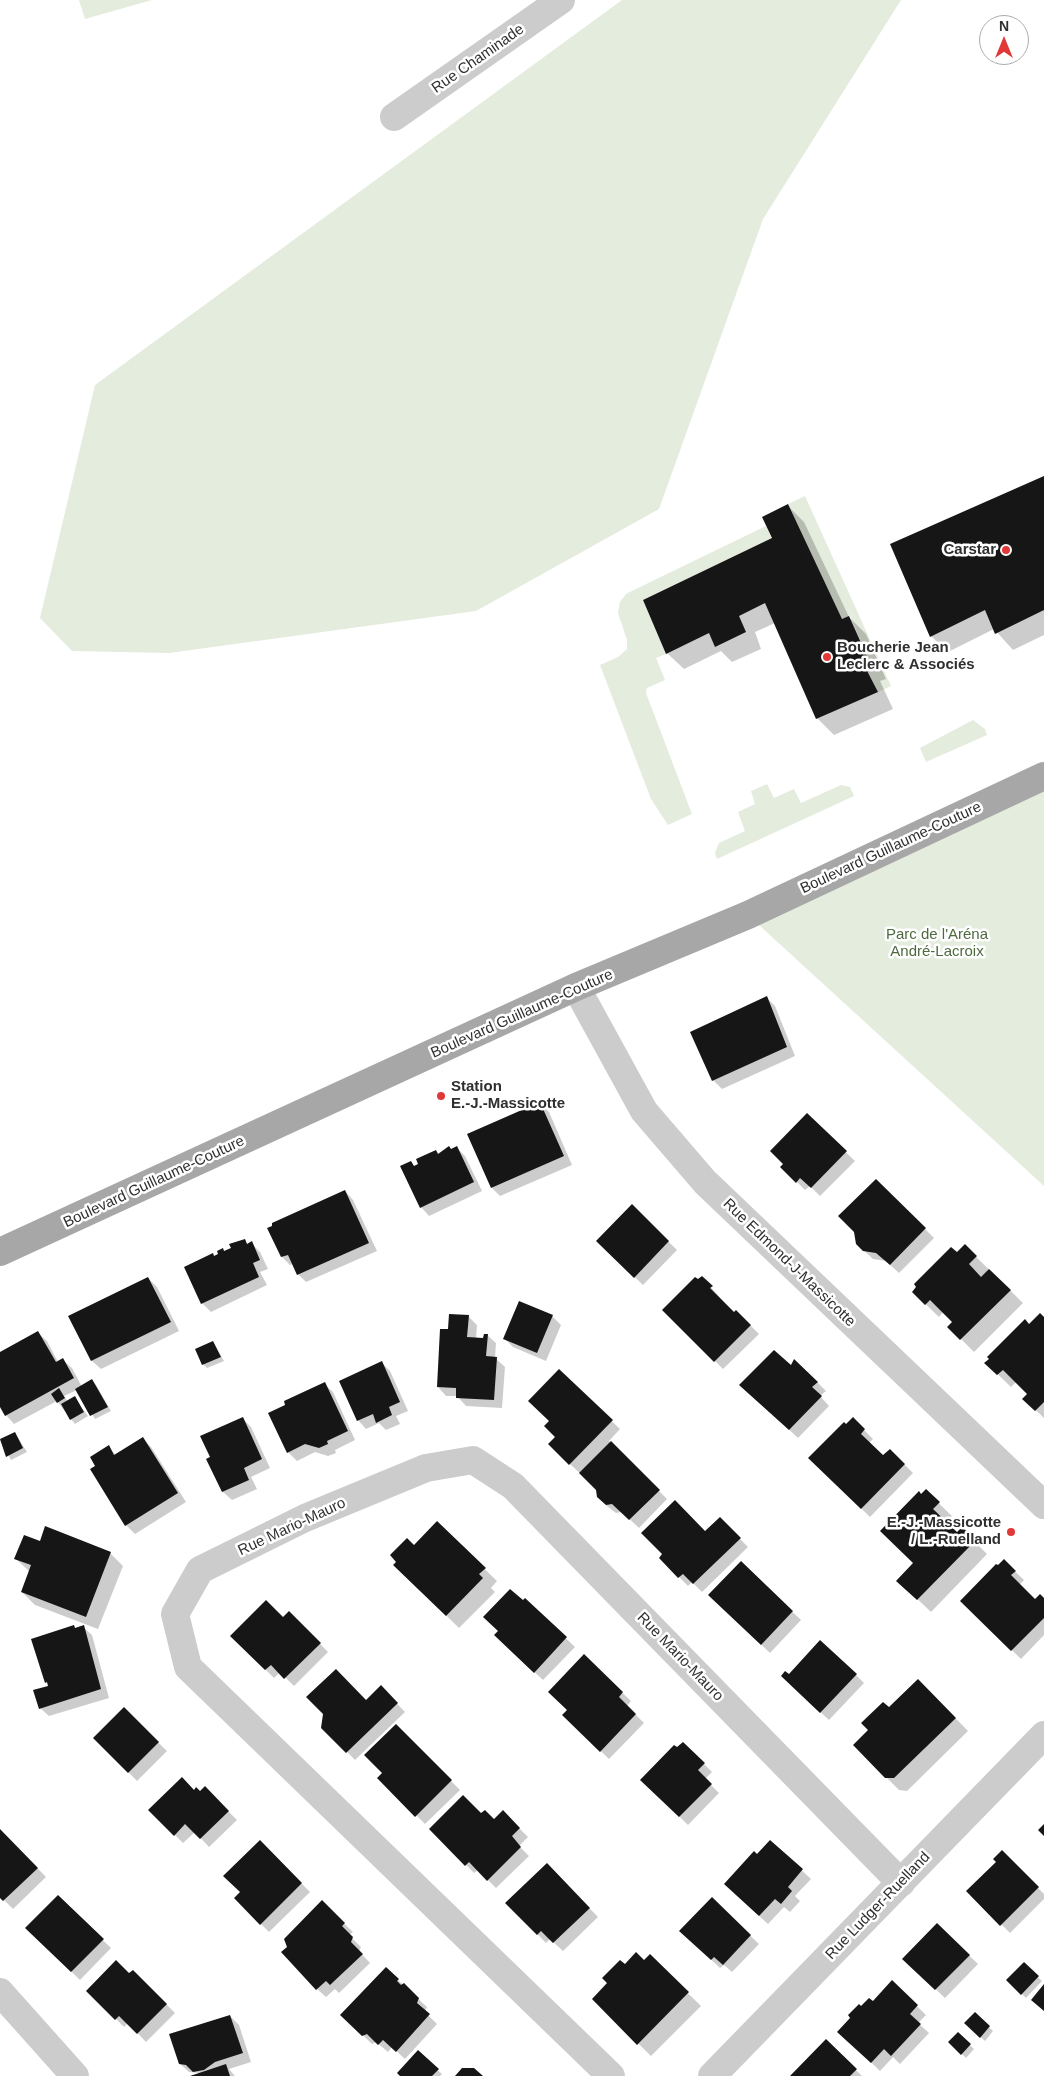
<!DOCTYPE html>
<meta charset="utf-8">
<style>
body{margin:0}
#map{position:relative;width:1044px;height:2076px;overflow:hidden;background:#fff;font-family:Arial,sans-serif}
canvas{display:block}
.north{position:absolute;left:979px;top:15px;width:50px;height:50px;box-sizing:border-box;background:#fff;border:1px solid #acacac;border-radius:50%;rotate:0deg;font-size:14px;font-weight:700;line-height:20px;text-align:center;color:#2f2f2f}
.north::after{content:'';display:block;margin:auto;width:18px;height:22px;background:#e03937;clip-path:polygon(50% 0,100% 100%,50% 72%,0 100%)}
</style>
<div id="map">
<canvas width="1044" height="2076"></canvas>
<div class="north">N</div>
</div>
<script>
const ctx = document.querySelector('canvas').getContext('2d');
ctx.lineJoin = 'round';
function fillPath(path, color) {
  ctx.fillStyle = color;
  ctx.fill(path, 'evenodd');
}
function shape(rows) {
  const path = new Path2D();
  for (const r of rows) {
    path.moveTo(r[0], r[1]);
    for (let i = 2; i < r.length; i += 2) path.lineTo(r[i], r[i + 1]);
  }
  return path;
}
function trace(path, color, width, dash) {
  ctx.strokeStyle = color;
  ctx.lineWidth = width;
  ctx.lineCap = dash ? 'butt' : 'round';
  ctx.setLineDash(dash || []);
  ctx.stroke(path);
}
function write(font, color, halo, rows, align = 'center') {
  ctx.font = font + ' Arial,sans-serif';
  ctx.lineWidth = 5;
  ctx.setLineDash([]);
  ctx.textBaseline = 'middle';
  ctx.strokeStyle = halo;
  ctx.fillStyle = color;
  for (const [text, x, y, turn = 0] of rows) {
    ctx.save();
    ctx.translate(x, y);
    ctx.rotate((+turn || 0) * Math.PI / 180);
    ctx.textAlign = isNaN(turn) ? turn : align;
    if (halo) ctx.strokeText(text, 0, 0);
    ctx.fillText(text, 0, 0);
    ctx.restore();
  }
}
const green = shape([
 [79,0,152,0,85,19],
 [622,0,901,0,763,219,659,509,476,611,169,653,72,651,40,618,95,385],
 [805,496,891,686,878,692,864,665,870,662,850,616,842,619,788,504],
 [766,526,772,538,643,600,666,654,656,658,665,680,647,688,646,693,692,814,668,825,651,799,600,665,618,657,627,649,627,640,618,613,620,602,626,594,638,588],
 [973,720,985,729,987,735,926,762,920,748],
 [1044,776,1044,1186,748,915],
 [767,784,774,798,794,789,801,803,841,785,850,787,854,796,717,859,715,853,719,843,745,831,738,812,755,804,751,791]
]);
const shadow = shape([
 [1044,477,1044,635,1013,650,994,629,948,652,931,636],
 [788,506,804,522,849,617,866,634,886,679,880,681,893,709,834,735,817,718,775,623,755,632,761,649,732,662,721,651,684,669,667,653,774,539],
 [766,997,775,1006,795,1056,722,1089,713,1080],
 [540,1103,549,1112,572,1165,500,1196,492,1188],
 [807,1115,855,1161,820,1196,810,1186,805,1190,782,1167],
 [457,1148,465,1156,482,1191,429,1216,421,1207,411,1163,415,1167,436,1151,439,1155],
 [876,1180,934,1238,899,1273,886,1261,873,1259,857,1244],
 [345,1191,353,1200,377,1251,306,1282,298,1274,293,1264,290,1265,282,1257,269,1228],
 [632,1206,677,1250,643,1285,598,1241],
 [244,1241,248,1245,251,1243,260,1252,268,1269,260,1272,267,1285,211,1312,202,1303,215,1257],
 [965,1246,1023,1303,974,1352,949,1327,953,1322,943,1312,939,1317,913,1292],
 [702,1277,734,1314,736,1311,759,1334,723,1369,664,1310],
 [148,1278,157,1287,179,1331,101,1369,92,1361,70,1317],
 [468,1316,477,1325,476,1339,485,1339,487,1335,496,1343,495,1358,505,1367,502,1408,466,1406,457,1396,446,1396,438,1387,449,1331],
 [552,1316,561,1325,546,1361,513,1347,505,1339],
 [1044,1319,1044,1418,1024,1399,1029,1394,1016,1382,1011,1387,986,1363,1029,1325],
 [38,1333,47,1341,58,1362,63,1360,72,1368,82,1387,92,1381,96,1385,111,1411,95,1419,77,1390,64,1396,68,1402,74,1398,88,1416,75,1424,57,1401,14,1424,6,1415,0,1405,0,1354],
 [213,1342,224,1361,207,1368,203,1364],
 [382,1363,390,1371,408,1411,396,1416,400,1424,386,1430,379,1423,366,1429,358,1420],
 [791,1367,817,1382,826,1391,820,1396,829,1406,798,1438,750,1393],
 [559,1371,620,1429,609,1441,667,1499,639,1528,622,1512,616,1513,607,1506,598,1497,598,1490,558,1453,557,1437,550,1421],
 [324,1384,333,1392,355,1440,335,1450,336,1453,328,1456,315,1452,297,1461,288,1452],
 [243,1419,251,1427,270,1468,251,1477,257,1489,232,1500,223,1492,208,1459],
 [853,1419,873,1439,869,1443,883,1457,890,1450,913,1473,870,1517,810,1458],
 [15,1433,27,1452,11,1460,0,1440],
 [143,1439,151,1447,186,1502,135,1534,126,1525,97,1467,108,1447,116,1455],
 [926,1491,952,1516,946,1523,957,1534,962,1529,987,1554,931,1612,911,1593,921,1496],
 [720,1519,748,1547,702,1592,692,1582,688,1586,660,1558,705,1533],
 [437,1523,497,1581,491,1588,495,1592,459,1628,395,1565],
 [40,1543,110,1553,123,1566,98,1629,35,1605,22,1592,30,1572,16,1559],
 [1004,1561,1024,1580,1019,1585,1035,1601,1044,1600,1044,1635,1021,1659,962,1601],
 [741,1563,801,1620,770,1653,710,1595],
 [525,1599,575,1647,543,1680,504,1644],
 [289,1612,328,1652,294,1686,280,1672,274,1678,232,1636,283,1619],
 [74,1627,76,1629,83,1627,92,1635,109,1698,49,1716,40,1708,50,1686,46,1682],
 [584,1656,631,1701,627,1706,644,1723,609,1759,564,1715,569,1710],
 [856,1675,864,1683,829,1720,791,1685,789,1676],
 [918,1680,968,1731,907,1791,899,1790,854,1745],
 [381,1687,405,1712,355,1760,323,1727,366,1701],
 [124,1709,167,1751,137,1781,95,1738],
 [396,1726,460,1790,425,1824,379,1778,384,1773],
 [683,1743,712,1772,705,1779,719,1793,688,1825,642,1780],
 [205,1788,237,1820,209,1847,195,1832,183,1843,150,1810,194,1792,200,1792],
 [503,1812,528,1837,519,1846,529,1856,496,1888,478,1870,474,1873,431,1829,481,1815,494,1820],
 [0,1830,46,1877,13,1909,0,1896],
 [770,1841,811,1879,795,1896,800,1901,790,1912,784,1907,768,1924,734,1893,757,1856],
 [260,1842,310,1892,269,1932,235,1898,242,1892],
 [1002,1852,1044,1894,1044,1899,1010,1933,968,1891,998,1862],
 [547,1865,598,1917,563,1951,550,1939,546,1943,507,1903],
 [58,1897,111,1948,80,1980,27,1928],
 [712,1899,759,1944,732,1972,724,1965,720,1968,690,1939],
 [322,1902,353,1932,349,1935,361,1947,359,1951,370,1963,339,1993,335,1989,326,1997,317,1989],
 [937,1925,978,1964,945,1998,904,1959],
 [650,1956,701,2006,651,2056,593,1999,625,1966,644,1962],
 [1024,1964,1042,1981,1026,1998,1008,1980],
 [386,1969,427,2007,425,2012,437,2024,405,2059,392,2047,388,2052,376,2042,372,2044,342,2015],
 [133,1971,175,2013,146,2042,128,2023,124,2027,88,1991,130,1975],
 [892,1982,926,2015,918,2023,929,2033,900,2064,893,2057,880,2071,848,2040,861,2008,873,2003],
 [975,2014,993,2031,985,2041,966,2023],
 [230,2016,239,2025,251,2062,229,2069,235,2076,192,2076,200,2073,189,2072,180,2064],
 [958,2034,974,2049,966,2058,950,2042],
 [826,2041,862,2076,792,2076],
 [418,2052,442,2074,440,2076,401,2076]
]);
const building = shape([
 [1044,476,1044,610,995,634,985,610,930,637,890,544],
 [788,504,842,619,849,616,870,663,864,665,878,692,816,719,765,603,739,616,746,632,715,647,709,633,666,654,643,600,772,538,762,517],
 [767,996,787,1047,712,1081,690,1032],
 [540,1102,564,1156,491,1188,467,1134],
 [807,1113,847,1151,811,1188,800,1178,796,1183,780,1167,783,1164,770,1151],
 [449,1146,451,1149,457,1146,474,1182,420,1208,400,1166,411,1161,414,1166,418,1164,416,1159,436,1150,438,1154],
 [876,1179,926,1228,890,1265,876,1253,863,1251,856,1244,854,1232,838,1216],
 [345,1190,369,1243,297,1275,288,1255,281,1257,267,1228,272,1226,272,1223],
 [632,1204,669,1241,634,1278,596,1241],
 [245,1239,247,1244,252,1241,260,1260,253,1263,259,1277,201,1304,184,1267,213,1253,214,1256,218,1254,217,1251,223,1248,224,1251,231,1248,229,1244],
 [965,1244,977,1256,969,1264,981,1277,989,1269,1011,1290,960,1340,947,1327,952,1322,930,1300,925,1305,912,1292,916,1287,914,1284,951,1247,957,1252],
 [702,1276,713,1286,710,1288,734,1312,736,1310,751,1325,714,1362,662,1310,695,1277,698,1279],
 [148,1277,171,1322,91,1361,68,1316],
 [519,1301,553,1315,537,1353,503,1339],
 [1040,1313,1044,1317,1044,1402,1035,1411,1022,1399,1027,1394,1003,1370,997,1375,984,1363,989,1359,987,1357,1025,1319,1029,1324],
 [449,1314,469,1315,467,1337,483,1338,484,1334,488,1334,486,1356,497,1357,494,1400,456,1398,456,1388,437,1387,440,1329,448,1329],
 [38,1331,56,1362,63,1358,74,1378,5,1416,0,1407,0,1352],
 [213,1341,221,1357,202,1365,195,1349],
 [774,1350,791,1365,794,1359,818,1382,812,1387,822,1396,789,1430,739,1385],
 [382,1361,400,1402,389,1407,392,1415,376,1423,373,1414,357,1421,339,1381],
 [559,1369,613,1420,569,1465,548,1444,555,1437,544,1426,549,1421,528,1401],
 [92,1379,108,1407,90,1416,75,1389],
 [325,1382,348,1431,327,1441,328,1444,319,1448,305,1444,287,1453,268,1413,285,1405,284,1401],
 [59,1388,65,1398,57,1403,51,1394],
 [75,1396,84,1412,70,1420,61,1404],
 [243,1417,262,1459,244,1468,249,1480,222,1492,206,1459,210,1457,200,1436],
 [853,1417,865,1429,861,1434,883,1455,890,1449,905,1464,861,1509,808,1458,844,1422,846,1424],
 [15,1432,23,1448,6,1457,0,1439],
 [143,1437,178,1493,125,1526,90,1469,95,1466,90,1457,109,1445,114,1455],
 [611,1441,660,1490,629,1520,612,1504,606,1505,597,1497,596,1490,579,1473],
 [926,1489,940,1502,933,1509,957,1532,962,1527,976,1540,917,1600,896,1581,913,1563,880,1531,919,1491,921,1494],
 [675,1500,705,1531,720,1517,741,1538,693,1584,683,1574,678,1578,659,1558,662,1554,641,1533],
 [437,1521,486,1568,479,1574,483,1578,446,1616,393,1565,396,1562,390,1555,407,1538,414,1545],
 [45,1526,111,1552,86,1617,21,1592,31,1565,14,1559,24,1535,40,1541],
 [1004,1559,1016,1571,1011,1575,1035,1599,1040,1594,1044,1598,1044,1618,1011,1651,960,1601,996,1564,998,1565],
 [741,1561,793,1611,761,1645,708,1595],
 [510,1589,523,1600,525,1598,567,1637,534,1673,494,1635,498,1631,483,1617],
 [266,1600,283,1617,289,1611,321,1643,284,1679,271,1665,265,1670,230,1636],
 [74,1625,75,1628,84,1625,101,1689,39,1709,33,1690,48,1686,47,1682,45,1683,31,1639],
 [820,1640,857,1674,820,1713,781,1676,785,1671,789,1674],
 [584,1654,623,1692,619,1697,636,1714,600,1752,562,1715,567,1710,548,1692],
 [336,1669,366,1700,381,1685,398,1703,346,1753,321,1728,323,1714,306,1697],
 [918,1679,956,1718,894,1778,885,1778,853,1745,868,1730,861,1723,883,1702,889,1707],
 [124,1707,159,1742,128,1773,93,1738],
 [396,1724,452,1780,415,1817,377,1778,382,1773,364,1755],
 [683,1742,705,1763,698,1770,712,1784,679,1817,640,1780,674,1745,677,1747],
 [182,1777,194,1790,196,1787,200,1791,205,1786,229,1811,200,1839,185,1824,174,1836,148,1810],
 [463,1795,481,1813,485,1810,494,1819,503,1810,520,1828,512,1836,521,1847,487,1881,469,1862,465,1866,429,1829],
 [1044,1824,1044,1836,1038,1830],
 [0,1829,38,1868,3,1901,0,1898],
 [260,1840,302,1883,260,1925,234,1898,240,1892,223,1876],
 [770,1840,803,1869,788,1887,792,1891,781,1904,775,1899,759,1916,724,1884,754,1851,757,1854],
 [1002,1850,1039,1887,1000,1926,966,1891,996,1862,993,1859],
 [547,1863,590,1908,553,1943,541,1931,537,1935,505,1903],
 [58,1895,104,1939,71,1972,25,1928],
 [712,1897,751,1935,723,1965,714,1957,711,1960,679,1931],
 [322,1900,345,1923,342,1926,353,1937,351,1942,363,1954,330,1985,326,1981,316,1990,281,1952,287,1947,284,1939],
 [937,1923,970,1955,935,1990,902,1959],
 [636,1952,644,1960,650,1954,689,1992,637,2045,592,1999,607,1983,602,1978,620,1960,625,1964],
 [116,1960,129,1973,133,1970,167,2004,137,2034,119,2016,115,2020,86,1991],
 [1024,1962,1039,1976,1021,1995,1006,1980],
 [386,1967,399,1979,397,1981,401,1985,404,1983,419,1998,417,2003,430,2014,396,2052,383,2040,378,2045,367,2034,362,2036,340,2015],
 [892,1980,918,2005,910,2014,921,2024,891,2056,884,2049,871,2063,837,2032,850,2018,848,2015,859,2004,861,2006,869,1998,873,2001],
 [1044,1984,1044,2011,1031,2000],
 [975,2012,990,2026,980,2038,964,2023],
 [230,2015,243,2053,215,2062,204,2070,193,2072,186,2065,179,2064,169,2034],
 [958,2032,971,2044,961,2055,948,2042],
 [826,2039,857,2069,850,2076,790,2076],
 [418,2050,439,2069,432,2076,400,2076,397,2073],
 [226,2064,230,2076,190,2076],
 [462,2068,474,2068,483,2076,455,2076]
]);
const street = shape([
 [394,117,561,0],
 [576,987,644,1111,705,1182,1044,1505],
 [0,1992,75,2076],
 [611,2076,188,1667,175,1614,200,1570,305,1518,426,1468,473,1460,513,1486,901,1883],
 [712,2076,1044,1735]
]);
const primary = shape([
 [0,1252,576,987,748,915,1044,776]
]);
const markers = [
 [1006,550,5,"#e03937"],
 [827,657,5,"#e03937"],
 [441,1096,5,"#e03937"],
 [1011,1532,5,"#e03937"]
];
const streetNames = [
 ["Rue Chaminade",478,59,-35],
 ["Boulevard Guillaume-Couture",891,848,-25],
 ["Boulevard Guillaume-Couture",522,1014,-24],
 ["Boulevard Guillaume-Couture",154,1182,-25],
 ["Rue Edmond-J-Massicotte",789,1263,44],
 ["Rue Mario-Mauro",292,1527,-25],
 ["Rue Mario-Mauro",680,1657,46],
 ["Rue Ludger-Ruelland",878,1906,-46]
];
const poiNames = [
 ["Carstar",996,550],
 ["Boucherie Jean",837,648,"left"],
 ["Leclerc & Associés",837,665,"left"],
 ["Station",451,1087,"left"],
 ["E.-J.-Massicotte",451,1104,"left"],
 ["E.-J.-Massicotte",1001,1523],
 ["/ L.-Ruelland",1001,1540]
];
const parkNames = [
 ["Parc de l'Aréna",937,935],
 ["André-Lacroix",937,952]
];
fillPath(green, '#e4ecdd');
fillPath(shadow, '#0003');
fillPath(building, '#161616');
trace(street, '#ccc', 28);
trace(primary, '#a7a7a7', 28);
for (const [x, y, r, color] of markers) {
  const dot = new Path2D();
  dot.arc(x, y, r, 0, 2 * Math.PI);
  ctx.fillStyle = color;
  ctx.fill(dot);
  trace(dot, '#fff', 2);
}
write('15px', '#2f2f2f', '#fff', streetNames);
write('bold 15px', '#2f2f2f', '#fff', poiNames, 'right');
write('15px', '#4e6a3e', '#fff', parkNames);
</script>
